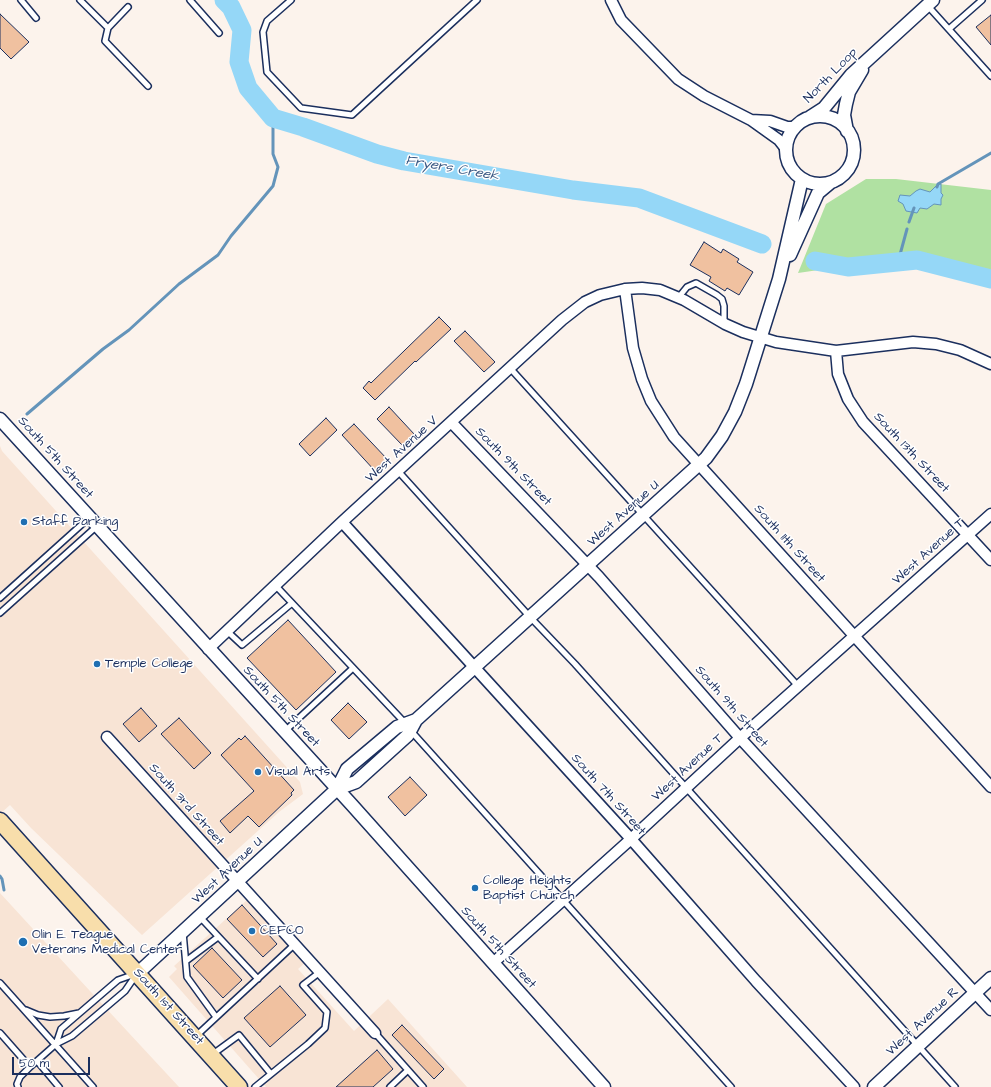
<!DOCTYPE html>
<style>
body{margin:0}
#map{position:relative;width:991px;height:1087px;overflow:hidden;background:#fcf3ec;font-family:"Architects Daughter",sans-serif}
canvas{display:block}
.scale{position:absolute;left:12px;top:1057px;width:78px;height:18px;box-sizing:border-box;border:2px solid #1b2f5e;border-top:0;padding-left:5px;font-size:12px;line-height:14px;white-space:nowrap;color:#1b2f5e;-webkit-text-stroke:3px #fff;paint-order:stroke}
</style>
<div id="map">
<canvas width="991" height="1087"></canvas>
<div class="scale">50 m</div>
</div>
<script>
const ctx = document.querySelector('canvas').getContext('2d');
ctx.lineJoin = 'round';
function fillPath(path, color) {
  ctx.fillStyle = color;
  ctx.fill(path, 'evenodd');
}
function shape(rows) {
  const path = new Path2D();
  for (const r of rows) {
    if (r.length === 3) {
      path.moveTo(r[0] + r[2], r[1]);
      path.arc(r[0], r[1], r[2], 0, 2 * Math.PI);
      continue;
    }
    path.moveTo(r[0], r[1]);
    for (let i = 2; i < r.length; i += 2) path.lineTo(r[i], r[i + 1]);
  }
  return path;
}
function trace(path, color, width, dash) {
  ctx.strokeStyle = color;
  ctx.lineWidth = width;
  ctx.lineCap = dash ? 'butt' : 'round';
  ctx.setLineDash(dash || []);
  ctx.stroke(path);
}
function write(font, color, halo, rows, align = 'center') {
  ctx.font = font + ' "Architects Daughter",sans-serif';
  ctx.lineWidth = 3;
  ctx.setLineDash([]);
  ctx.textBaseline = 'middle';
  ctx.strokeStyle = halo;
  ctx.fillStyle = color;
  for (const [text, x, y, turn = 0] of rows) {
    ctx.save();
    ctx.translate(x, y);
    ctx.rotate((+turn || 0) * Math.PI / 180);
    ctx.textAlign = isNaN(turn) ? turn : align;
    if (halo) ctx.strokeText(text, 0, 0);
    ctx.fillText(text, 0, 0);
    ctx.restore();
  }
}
const built = shape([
 [0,446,2,451,300,782,303,794,279,812,142,935,31,828,10,805,0,814],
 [0,893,90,991,179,1087,0,1087],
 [247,900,306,962,298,969,354,1031,388,999,467,1087,266,1087,169,977,177,969,174,966]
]);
const green = shape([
 [866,179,896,179,991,190,991,275,917,258,887,260,798,273,826,204]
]);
const water = shape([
 [938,184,941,184,941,193,943,195,941,199,941,205,934,204,927,209,920,208,917,213,906,211,903,204,898,201,900,195,910,196,916,191,920,189,930,192,938,184]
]);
const stream = shape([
 [937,187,938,184,991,153],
 [909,222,914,208],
 [898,262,907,229],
 [27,414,103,349,129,330,179,284,218,255,231,236,273,186,278,167,273,154,273,118],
 [0,876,2,879,4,890]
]);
const river = shape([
 [224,0,231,7,242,30,239,62,248,88,273,118,303,127,377,154,404,161,573,190,639,198,762,244],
 [815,261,848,267,917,260,991,279]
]);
const building = shape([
 [0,14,29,42,11,59,0,48,0,14],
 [991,15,991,45,976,27,991,15],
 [704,242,721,253,723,249,739,259,737,262,753,272,739,295,727,288,725,291,709,281,711,277,690,265,704,242],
 [439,317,451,329,416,362,415,361,375,400,363,388,369,381,371,383,439,317],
 [465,331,495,362,484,372,454,341,465,331],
 [389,407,415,435,403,446,377,419,389,407],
 [326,418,337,430,310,456,299,444,326,418],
 [354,424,388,460,375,471,342,435,354,424],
 [288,620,336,672,296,710,247,658,288,620],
 [348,703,367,722,349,739,331,720,348,703],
 [141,708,157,726,139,742,123,724,141,708],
 [179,718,211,753,194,769,161,734,179,718],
 [245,736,294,790,291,793,292,795,259,827,248,816,230,833,220,821,254,791,221,755,239,738,241,740,245,736],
 [410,777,427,795,405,816,388,797,410,777],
 [242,905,277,944,263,957,227,919,242,905],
 [212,948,242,980,223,998,193,966,212,948],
 [280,986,306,1015,270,1047,244,1018,280,986],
 [402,1025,444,1069,434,1079,392,1035,402,1025],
 [377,1050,393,1069,373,1087,336,1087,377,1050]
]);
const service = shape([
 [21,0,36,18],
 [80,0,108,28],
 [190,0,219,33],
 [291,0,267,21,263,32,267,72,301,108,352,115,477,0],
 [927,5,991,76],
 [128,7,108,28,105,41,148,86],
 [949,29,982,0],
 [678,298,687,287,696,283,717,295,722,299,724,306,724,323],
 [510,368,798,686],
 [398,471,530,617,575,664,955,1087],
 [275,585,405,723],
 [0,598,90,517],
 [0,613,97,526],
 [227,631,242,645,292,603],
 [285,731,353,668],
 [411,731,731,1087],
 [200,917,258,979],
 [183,932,187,977,216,1017],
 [186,961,218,937],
 [0,983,93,1087],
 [26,1010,38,1015,50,1017,64,1016,79,1013],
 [0,1033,30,1067],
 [375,1033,423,1087],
 [196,1036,295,944],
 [56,1044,61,1029,118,980,135,974],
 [213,1054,239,1035,271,1074],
 [37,1061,59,1087],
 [18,1087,17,1084,20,1077,30,1067,56,1044,72,1036,125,991,136,975],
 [255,1087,308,1044,325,1028,327,1012,303,985,320,972],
 [390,1087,408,1070]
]);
const minor = shape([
 [611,0,621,20,678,79,704,96,751,120,779,140,786,149],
 [751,120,770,121,787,127,795,127],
 [625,289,633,348,642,379,651,401,674,437,991,787],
 [836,351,838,374,848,399,863,422,991,560],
 [451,422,599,577,740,738,991,1010],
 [342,522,631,839,756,981,854,1087],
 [208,649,342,522,562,320,585,302,600,295,625,289,642,288,660,290,684,300,725,324,743,332,776,342,836,351,913,342,936,344,960,350,991,364],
 [107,737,375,1033],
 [493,963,631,839,740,738,991,514]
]);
const tertiary = shape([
 [820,150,34],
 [810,117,824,108,851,75,933,0],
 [847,131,844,115,846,104,849,92,862,70],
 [790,255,818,193,830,183],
 [0,419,352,805,604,1087],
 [337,789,356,782,408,735,416,720],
 [138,973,337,789,347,769,397,727,416,720,706,458,722,436,735,412,746,384,779,279,802,179],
 [874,1087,991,978]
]);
const primary = shape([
 [0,821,239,1087]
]);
const markers = [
 [24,522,4,"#1f6fb2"],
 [97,664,4,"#1f6fb2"],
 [258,772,4,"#1f6fb2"],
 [475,888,4,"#1f6fb2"],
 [252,931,4,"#1f6fb2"],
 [23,942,5,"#1f6fb2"]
];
const streetNames = [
 ["North Loop",831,76,-46],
 ["West Avenue V",402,450,-42],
 ["South 13th Street",911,453,47],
 ["South 5th Street",55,458,48],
 ["South 9th Street",513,467,46],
 ["West Avenue U",624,514,-42],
 ["South 11th Street",789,544,48],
 ["West Avenue T",929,552,-42],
 ["South 5th Street",281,707,47],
 ["South 9th Street",731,707,49],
 ["West Avenue T",688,768,-43],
 ["South 7th Street",608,795,48],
 ["South 3rd Street",186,805,48],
 ["West Avenue U",228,871,-43],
 ["South 5th Street",498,948,48],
 ["South 1st Street",168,1007,48],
 ["West Avenue R",923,1022,-43]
];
const poiNames = [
 ["Staff Parking",32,522],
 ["Temple College",105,664],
 ["Visual Arts",266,772],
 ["College Heights",483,881],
 ["Baptist Church",483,896],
 ["CEFCO",260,931],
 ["Olin E. Teague",32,935],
 ["Veterans Medical Center",32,950]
];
const waterNames = [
 ["Fryers Creek",452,169,10]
];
fillPath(built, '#f8e4d5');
fillPath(green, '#b0e1a2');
fillPath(water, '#95d7f7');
trace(water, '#6494ba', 1);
trace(stream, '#6494ba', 3);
trace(river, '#95d7f7', 19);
fillPath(building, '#f0c1a0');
trace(building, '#1b2f5e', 1);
trace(service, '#1b2f5e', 8);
trace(minor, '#1b2f5e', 13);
trace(tertiary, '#1b2f5e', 15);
trace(primary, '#1b2f5e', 19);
trace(service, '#fff', 5);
trace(minor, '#fff', 10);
trace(tertiary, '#fff', 12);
trace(primary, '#f8deab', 16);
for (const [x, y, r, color] of markers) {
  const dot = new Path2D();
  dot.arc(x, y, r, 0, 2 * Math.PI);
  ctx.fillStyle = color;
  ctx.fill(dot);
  trace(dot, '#fff', 1.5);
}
write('13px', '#1b2f5e', '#fff', streetNames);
write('13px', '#1b2f5e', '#fff', poiNames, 'left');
write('italic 14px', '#3a5984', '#fff', waterNames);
</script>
